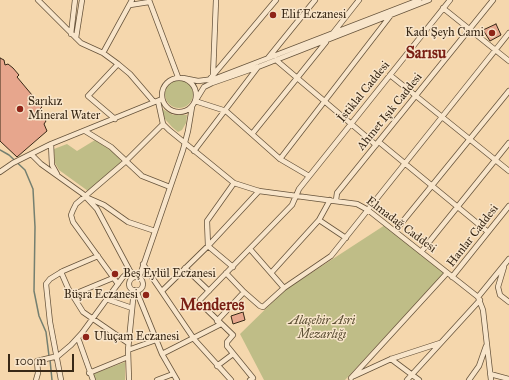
<!DOCTYPE html>
<meta charset="utf-8">
<style>
body{margin:0}
#map{position:relative;width:509px;height:380px;overflow:hidden;background:#f5d7ad;font-family:"IM FELL Great Primer",serif}
canvas{display:block}
.scale{position:absolute;left:8px;top:354px;width:66px;height:18px;box-sizing:border-box;border:2px solid #382816;border-top:0;padding-left:5px;font-size:12px;line-height:14px;white-space:nowrap;color:#382816;-webkit-text-stroke:3px #f8e5ca;paint-order:stroke}
</style>
<div id="map">
<canvas width="509" height="380"></canvas>
<div class="scale">100 m</div>
</div>
<script>
const ctx = document.querySelector('canvas').getContext('2d');
ctx.lineJoin = 'round';
function fillPath(path, color) {
  ctx.fillStyle = color;
  ctx.fill(path, 'evenodd');
}
function shape(rows) {
  const path = new Path2D();
  for (const r of rows) {
    if (r.length === 3) {
      path.moveTo(r[0] + r[2], r[1]);
      path.arc(r[0], r[1], r[2], 0, 2 * Math.PI);
      continue;
    }
    path.moveTo(r[0], r[1]);
    for (let i = 2; i < r.length; i += 2) path.lineTo(r[i], r[i + 1]);
  }
  return path;
}
function trace(path, color, width, dash) {
  ctx.strokeStyle = color;
  ctx.lineWidth = width;
  ctx.lineCap = dash ? 'butt' : 'round';
  ctx.setLineDash(dash || []);
  ctx.stroke(path);
}
function write(font, color, halo, rows, align = 'center') {
  ctx.font = font + ' "IM FELL Great Primer",serif';
  ctx.lineWidth = 3;
  ctx.setLineDash([]);
  ctx.textBaseline = 'middle';
  ctx.strokeStyle = halo;
  ctx.fillStyle = color;
  for (const [text, x, y, turn = 0] of rows) {
    ctx.save();
    ctx.translate(x, y);
    ctx.rotate((+turn || 0) * Math.PI / 180);
    ctx.textAlign = isNaN(turn) ? turn : align;
    if (halo) ctx.strokeText(text, 0, 0);
    ctx.fillText(text, 0, 0);
    ctx.restore();
  }
}
const green = shape([
 [179,94,14],
 [161,108,173,115,187,115,186,123,182,130,178,132,172,127,165,119],
 [95,140,118,155,121,162,88,191,59,170,55,163,54,149,67,144,77,151],
 [385,225,444,273,345,380,264,380,240,334,285,290],
 [125,362,125,380,96,380,93,374]
]);
const stream = shape([
 [0,150,9,155,25,170,33,189,35,227,34,291,39,316,46,332,49,356],
 [50,360,52,380]
]);
const building = shape([
 [496,24,501,35,490,41,483,30,496,24],
 [0,58,4,60,5,65,8,64,13,68,19,75,17,77,42,107,39,110,46,121,44,124,47,131,17,157,0,141,0,58],
 [243,312,245,320,233,324,231,316,243,312]
]);
const minor = shape([
 [38,0,81,43,103,53,118,64,130,74,154,102],
 [149,0,178,77],
 [130,5,149,2],
 [443,8,509,61],
 [333,33,359,0],
 [71,34,75,0],
 [76,38,82,0],
 [103,53,132,0],
 [268,58,315,0],
 [276,60,376,145],
 [213,75,216,0],
 [390,75,509,171],
 [179,95,17],
 [183,78,198,81,214,79,419,0],
 [209,80,276,0],
 [196,100,204,87,212,83,258,67,429,0],
 [158,101,163,124,169,130,234,183,259,191,357,204,368,210,478,297,483,310,491,380],
 [195,101,226,111,280,159,309,176],
 [115,119,88,96,118,64],
 [85,131,111,147,142,176,170,187],
 [252,134,326,42],
 [379,142,488,232],
 [51,144,52,165,57,174],
 [194,151,258,67],
 [31,154,41,164,83,194,97,209,130,271,137,277],
 [280,159,391,15],
 [0,172,13,163,51,144,162,99],
 [88,198,104,205,128,222,155,231],
 [336,200,337,193,493,0],
 [319,220,346,238],
 [395,231,509,91],
 [250,249,284,288],
 [421,252,509,143],
 [143,264,194,339,231,380],
 [233,267,208,246,207,221,234,183],
 [504,267,498,287,500,295,509,302],
 [185,268,209,291],
 [61,272,68,288,83,312,128,343],
 [226,273,244,292,260,306,263,307,284,288,331,256,509,33],
 [271,273,319,220,330,200],
 [452,277,509,206],
 [136,284,7],
 [139,278,183,150,188,131,192,107],
 [118,284,73,222,71,215,73,210,76,204,125,162,163,124],
 [136,290,162,354,177,380],
 [162,291,208,246,259,191],
 [72,295,113,278],
 [478,297,509,259],
 [106,299,132,308],
 [217,321,244,292],
 [78,338,93,380],
 [128,350,156,340],
 [162,354,221,324],
 [391,359,419,380],
 [217,366,233,354],
 [89,373,128,357],
 [490,374,509,379],
 [354,376,391,359,440,343],
 [351,378,447,273],
 [36,380,38,373,37,361,58,356,71,345,82,333,123,277,130,271],
 [61,380,50,322,46,284,50,279,63,271,98,256],
 [129,380,128,350,134,290],
 [157,380,173,374],
 [250,380,253,378,227,346,227,342,233,335,200,303,200,300,292,205,299,189,450,0],
 [407,380,480,300],
 [469,380,479,366,486,346]
]);
const markers = [
 [273,15,4,"#8f2418"],
 [492,33,4,"#8f2418"],
 [20,109,4,"#8f2418"],
 [115,274,4,"#8f2418"],
 [146,295,4,"#8f2418"],
 [86,337,4,"#8f2418"]
];
const poiNames = [
 ["Elif Eczanesi",281,15],
 ["Kadı Şeyh Cami",484,33,"right"],
 ["Sarıkız",28,102],
 ["Mineral Water",28,116],
 ["Beş Eylül Eczanesi",123,274],
 ["Büşra Eczanesi",138,295,"right"],
 ["Uluçam Eczanesi",94,337]
];
const streetNames = [
 ["İstiklal Caddesi",364,92,-51],
 ["Ahmet Işık Caddesi",390,112,-51],
 ["Elmadağ Caddesi",401,225,37],
 ["Hanlar Caddesi",473,236,-52]
];
const parkNames = [
 ["Alaşehir Asri",322,321],
 ["Mezarlığı",322,335]
];
const districtNames = [
 ["Sarısu",426,54],
 ["Menderes",212,306]
];
fillPath(green, '#bfbd87');
trace(stream, '#747f70', 1.5);
fillPath(building, '#e7a68d');
trace(building, '#382816', 1);
trace(minor, '#67543c', 6);
trace(minor, '#f8e5ca', 4.5);
for (const [x, y, r, color] of markers) {
  const dot = new Path2D();
  dot.arc(x, y, r, 0, 2 * Math.PI);
  ctx.fillStyle = color;
  ctx.fill(dot);
  trace(dot, '#f8e5ca', 1.5);
}
write('12px', '#382816', '#f8e5ca', poiNames, 'left');
write('12px', '#382816', '#f8e5ca', streetNames);
write('italic 12px', '#5a4d32', '#f8e5ca', parkNames);
write('bold 16px', '#7a1f14', '#f8e5ca', districtNames);
</script>
